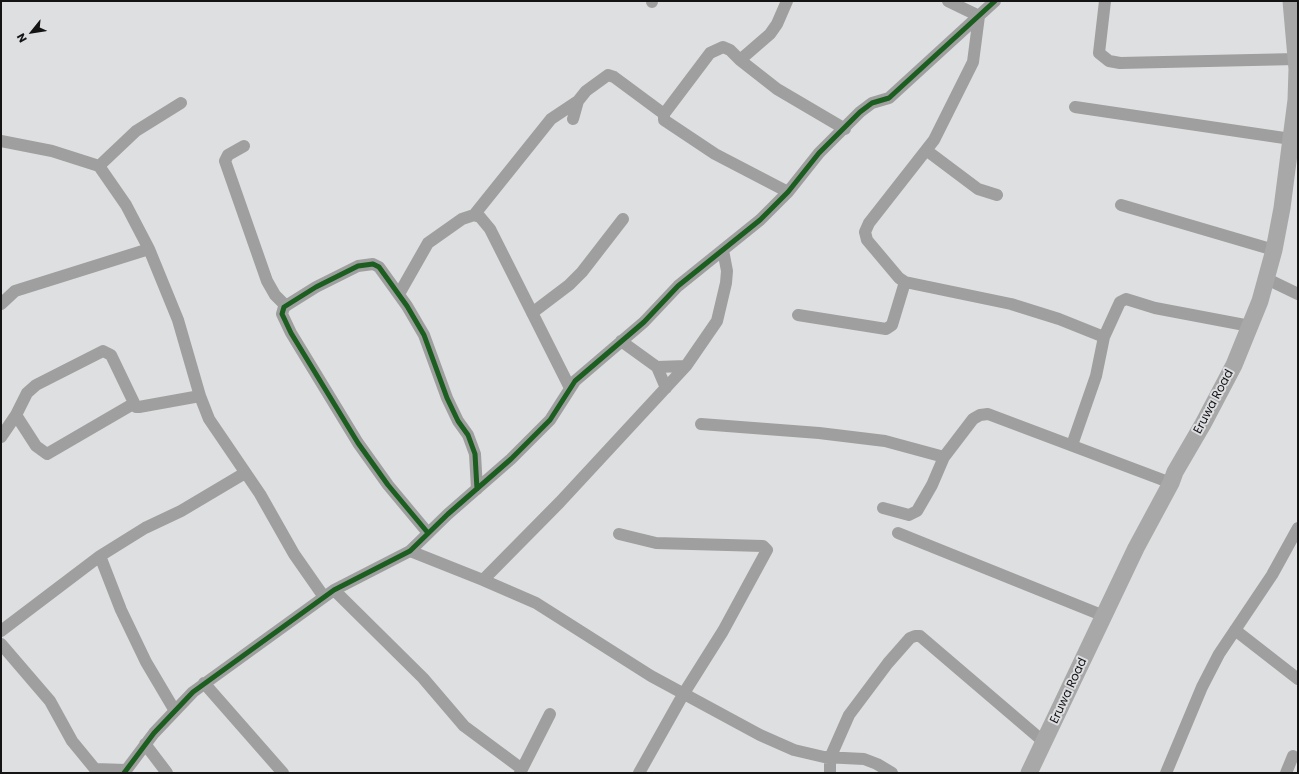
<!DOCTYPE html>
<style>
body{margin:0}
#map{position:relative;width:1299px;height:774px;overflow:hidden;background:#dedfe0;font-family:Poppins,sans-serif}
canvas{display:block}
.frame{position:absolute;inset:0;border:2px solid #141415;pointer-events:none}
.north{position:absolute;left:12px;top:12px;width:40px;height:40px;-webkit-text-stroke:3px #dddee1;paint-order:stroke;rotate:240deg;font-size:11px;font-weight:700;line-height:16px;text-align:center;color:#141415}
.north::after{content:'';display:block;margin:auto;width:14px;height:18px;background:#141415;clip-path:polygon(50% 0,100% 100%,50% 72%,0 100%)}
</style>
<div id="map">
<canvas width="1299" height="774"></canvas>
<div class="frame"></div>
<div class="north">N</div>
</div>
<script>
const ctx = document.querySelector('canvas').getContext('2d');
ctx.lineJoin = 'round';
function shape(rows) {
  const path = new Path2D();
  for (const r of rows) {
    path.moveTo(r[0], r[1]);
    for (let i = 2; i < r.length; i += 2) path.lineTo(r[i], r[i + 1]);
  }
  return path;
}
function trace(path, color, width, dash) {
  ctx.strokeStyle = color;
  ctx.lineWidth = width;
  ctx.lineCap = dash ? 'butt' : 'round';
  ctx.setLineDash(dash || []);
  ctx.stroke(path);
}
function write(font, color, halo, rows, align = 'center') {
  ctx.font = font + ' Poppins,sans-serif';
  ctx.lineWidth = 4;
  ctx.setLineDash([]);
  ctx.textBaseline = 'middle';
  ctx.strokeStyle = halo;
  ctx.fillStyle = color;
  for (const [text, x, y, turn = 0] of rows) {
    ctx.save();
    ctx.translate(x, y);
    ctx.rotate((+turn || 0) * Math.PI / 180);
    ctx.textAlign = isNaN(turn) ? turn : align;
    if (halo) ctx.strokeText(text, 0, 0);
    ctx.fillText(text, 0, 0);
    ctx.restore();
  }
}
const minor = shape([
 [948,1,979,16],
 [1105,1,1099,53,1109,61,1120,63,1296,59],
 [652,2,652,1],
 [979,16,973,62,934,140,869,223,865,232,867,240,899,278,905,282,1011,304,1059,319,1104,337],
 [740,60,770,34,777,24,787,1],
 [1075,107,1291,139],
 [573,119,578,101,586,91,608,75,614,77,664,114],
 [1,141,52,151,99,166,126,205,149,249,178,320,200,396,209,419,260,494,294,554,324,597],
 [244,146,228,155,225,161,267,281,275,295,286,306],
 [926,150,978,189,997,195],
 [99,166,136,131,181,103],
 [788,192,715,154,664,120,664,114,710,53,723,47,730,50,740,60,777,89,845,129],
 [1121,205,1274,250],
 [474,215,551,119,578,101],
 [1267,279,1298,294],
 [399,294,428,243,462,219,474,215,480,217,490,229,570,388],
 [1,304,15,291,149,249],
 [532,313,569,285,582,272,623,219],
 [798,315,886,329,892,325,905,282],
 [621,341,657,367,666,388],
 [657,367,686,366],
 [16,415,36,446,47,454,133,404],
 [701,424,819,433,885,441,944,457],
 [1,437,16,415,27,393,36,385,103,351,111,355,136,407,139,407,200,396],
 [1072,445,1096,376,1104,337,1120,302,1126,299,1155,308,1250,326],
 [883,508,909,515,917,511,932,485,944,457,973,419,980,415,988,414,1171,483],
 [428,533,388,485,358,443,291,333,282,314,284,307,316,287,358,266,373,264,379,267,407,306,424,335,447,398,458,421,468,435,475,454,477,489],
 [898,533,1104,616],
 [619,534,656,543,763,546,767,550,723,631,684,693,639,773],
 [410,551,483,580,536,603,651,676,760,735,794,750,824,757,864,759,877,764,892,773],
 [100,556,121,610,146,662,175,711],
 [483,580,560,502,686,366,717,321,726,283,727,271,723,250],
 [334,590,423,678,464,726,522,769],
 [1235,630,1298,679],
 [1,631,100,556,145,528,181,511,245,473],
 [1,644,50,701,72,741,95,769,96,773],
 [204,683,283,773],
 [145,744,167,773],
 [95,769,126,770],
 [124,773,154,733,193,692,334,590,410,551,448,514,511,459,550,420,575,381,644,322,678,286,760,220,788,192,819,153,860,112,872,103,889,98,995,1],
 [520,773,550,714],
 [830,773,830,758,849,715,888,663,910,638,915,636,920,636,1044,742],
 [1166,773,1202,687,1219,654,1272,575,1298,528],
 [1286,773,1293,756]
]);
const secondary = shape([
 [1029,773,1136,548,1171,483,1175,472,1203,424,1234,365,1260,301,1274,250,1282,208,1296,100,1297,69,1291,1]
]);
const cycleway = shape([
 [428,533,388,485,358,443,291,333,282,314,284,307,316,287,358,266,373,264,379,267,407,306,424,335,447,398,458,421,468,435,475,454,477,489],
 [124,773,154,733,193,692,334,590,410,551,448,514,511,459,550,420,575,381,644,322,678,286,760,220,788,192,819,153,860,112,872,103,889,98,995,1]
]);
const streetNames = [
 ["Eruwa Road",1214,402,-62],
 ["Eruwa Road",1069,691,-65]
];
trace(minor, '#9f9f9f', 12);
trace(secondary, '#a8a8a9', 17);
trace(cycleway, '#1b5e20', 5);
write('12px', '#141415', '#dddee1', streetNames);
</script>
